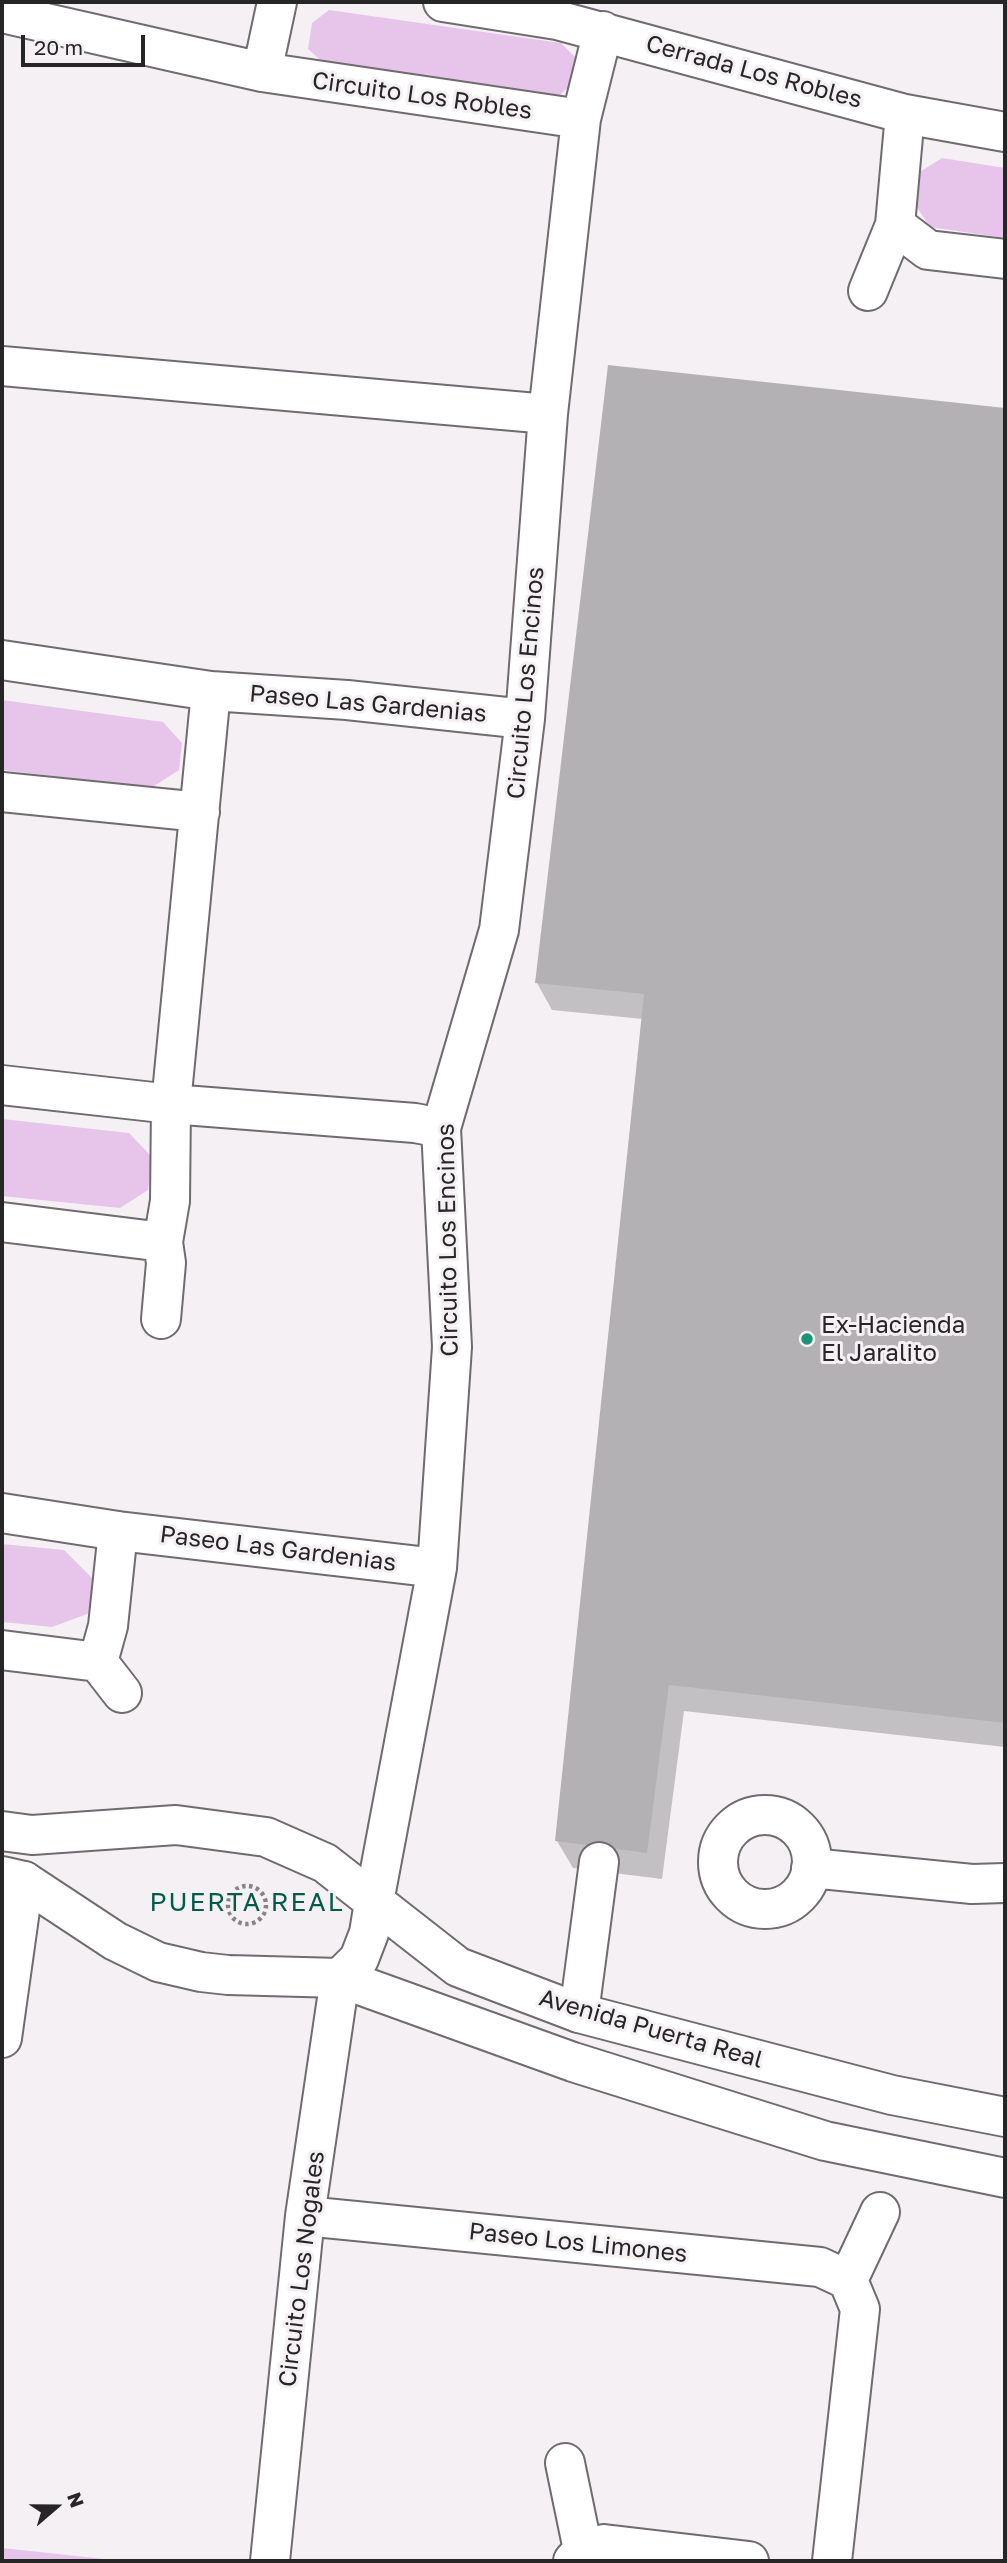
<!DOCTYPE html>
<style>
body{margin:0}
#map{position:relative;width:1007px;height:2563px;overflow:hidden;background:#f4f0f4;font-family:"Golos Text",sans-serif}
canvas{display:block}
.frame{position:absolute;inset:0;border:4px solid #272627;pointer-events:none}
.north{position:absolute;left:21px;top:2472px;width:70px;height:70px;-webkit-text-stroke:5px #f4f0f4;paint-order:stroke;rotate:70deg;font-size:19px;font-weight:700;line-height:28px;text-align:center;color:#272627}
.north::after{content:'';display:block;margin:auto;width:24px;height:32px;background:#272627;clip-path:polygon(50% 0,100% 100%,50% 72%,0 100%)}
.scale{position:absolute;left:21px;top:35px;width:124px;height:32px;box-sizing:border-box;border:4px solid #272627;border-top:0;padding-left:9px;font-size:21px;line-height:24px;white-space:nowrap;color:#272627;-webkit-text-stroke:5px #f4f0f4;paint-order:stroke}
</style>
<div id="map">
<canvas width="1007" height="2563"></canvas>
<div class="frame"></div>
<div class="north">N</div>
<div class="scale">20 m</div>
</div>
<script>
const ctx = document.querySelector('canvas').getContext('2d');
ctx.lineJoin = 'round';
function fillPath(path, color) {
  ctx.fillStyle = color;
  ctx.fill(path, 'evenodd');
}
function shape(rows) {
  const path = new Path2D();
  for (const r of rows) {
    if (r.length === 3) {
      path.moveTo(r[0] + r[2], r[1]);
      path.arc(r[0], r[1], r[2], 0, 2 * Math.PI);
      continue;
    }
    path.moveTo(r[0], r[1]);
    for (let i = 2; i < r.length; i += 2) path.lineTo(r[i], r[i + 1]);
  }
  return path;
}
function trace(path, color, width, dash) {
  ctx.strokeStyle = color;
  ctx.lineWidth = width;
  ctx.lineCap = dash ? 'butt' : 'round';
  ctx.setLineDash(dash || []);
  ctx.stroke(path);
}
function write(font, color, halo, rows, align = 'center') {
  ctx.font = font + ' "Golos Text",sans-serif';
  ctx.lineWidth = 6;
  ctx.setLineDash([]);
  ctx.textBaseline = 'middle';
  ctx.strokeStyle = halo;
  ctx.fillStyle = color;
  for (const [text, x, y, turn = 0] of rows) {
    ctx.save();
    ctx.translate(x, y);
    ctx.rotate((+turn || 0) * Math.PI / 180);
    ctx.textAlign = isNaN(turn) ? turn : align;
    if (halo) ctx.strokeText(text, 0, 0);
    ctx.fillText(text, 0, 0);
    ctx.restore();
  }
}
const green = shape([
 [329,10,561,43,579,61,576,80,560,95,325,64,308,49,312,23],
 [942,158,1005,168,1005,238,930,227,914,203,918,173],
 [2,700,163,722,182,743,179,770,151,788,2,770],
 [2,1119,129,1133,152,1157,148,1190,120,1208,2,1196],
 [2,1544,64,1550,93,1579,90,1613,52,1627,2,1622],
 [2,2548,123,2561,2,2561]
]);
const shadow = shape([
 [609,367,1005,410,1005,1747,684,1711,662,1879,573,1868,557,1841,643,1019,552,1010,537,983]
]);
const building = shape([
 [608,365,1005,408,1005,1723,669,1685,647,1853,555,1841,644,994,535,983]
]);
const path = shape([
 [247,1905,19]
]);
const minor = shape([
 [443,2,557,20,905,114,1005,132],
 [2,13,262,72,581,119],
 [262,72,277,2],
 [905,114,895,225,928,250,1005,259],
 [868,291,895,225],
 [2,366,548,414],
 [2,660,211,691,347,700,525,719],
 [2,792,200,812],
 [2,1085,171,1104,415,1123,441,1128],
 [2,1222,163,1242],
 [161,1319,166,1263,163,1242,170,1201,171,1104,211,691],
 [2,1513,118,1531,437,1568],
 [2,1650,98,1662,122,1693],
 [98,1662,108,1626,118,1531],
 [765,1862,47],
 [811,1868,972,1884,1005,1883],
 [374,1902,437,1568,452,1347,441,1128,499,930,525,719,548,414,581,119,603,31],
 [579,2013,599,1862],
 [2,2038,24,1881],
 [305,2216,820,2267,848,2280],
 [565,2463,583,2550],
 [270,2561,305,2216,340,1978],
 [573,2561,583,2550,604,2544,749,2561],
 [832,2561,860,2309,848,2280,880,2212]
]);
const tertiary = shape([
 [2,1831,32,1835,176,1825,266,1837,325,1863,458,1967,579,2013,892,2095,1005,2117],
 [2,1876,24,1881,115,1941,158,1962,201,1972,228,1975,340,1978,573,2062,825,2141,1005,2178],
 [340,1978,359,1959,369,1933,374,1902]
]);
const markers = [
 [807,1339,7,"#1a9378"]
];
const streetNames = [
 ["Cerrada Los Robles",754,72,15],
 ["Circuito Los Robles",422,96,8],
 ["Circuito Los Encinos",526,683,-85],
 ["Paseo Las Gardenias",368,704,5],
 ["Circuito Los Encinos",448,1240,-91],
 ["Paseo Las Gardenias",278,1549,7],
 ["Avenida Puerta Real",651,2029,16],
 ["Paseo Los Limones",578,2243,6],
 ["Circuito Los Nogales",302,2269,-83]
];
const poiNames = [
 ["Ex-Hacienda",821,1325],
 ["El Jaralito",821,1353]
];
const neighbourhoodNames = [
 ["PUERTA REAL",247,1903]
];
fillPath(green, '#e7c5ea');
fillPath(shadow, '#0003');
fillPath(building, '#b4b1b5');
trace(minor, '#6f6b6f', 42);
trace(tertiary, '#6f6b6f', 42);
trace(path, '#878487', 4.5, [3.5, 3.5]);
trace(minor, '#fff', 38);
trace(tertiary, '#fff', 38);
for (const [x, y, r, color] of markers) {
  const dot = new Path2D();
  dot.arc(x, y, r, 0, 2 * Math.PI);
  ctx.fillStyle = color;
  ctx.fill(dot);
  trace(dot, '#f4f0f4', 2.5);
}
write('24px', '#272627', '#f4f0f4', streetNames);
write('24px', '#272627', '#f4f0f4', poiNames, 'left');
ctx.letterSpacing = '2px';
write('26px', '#025b49', '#f4f0f4', neighbourhoodNames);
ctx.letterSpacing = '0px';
</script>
